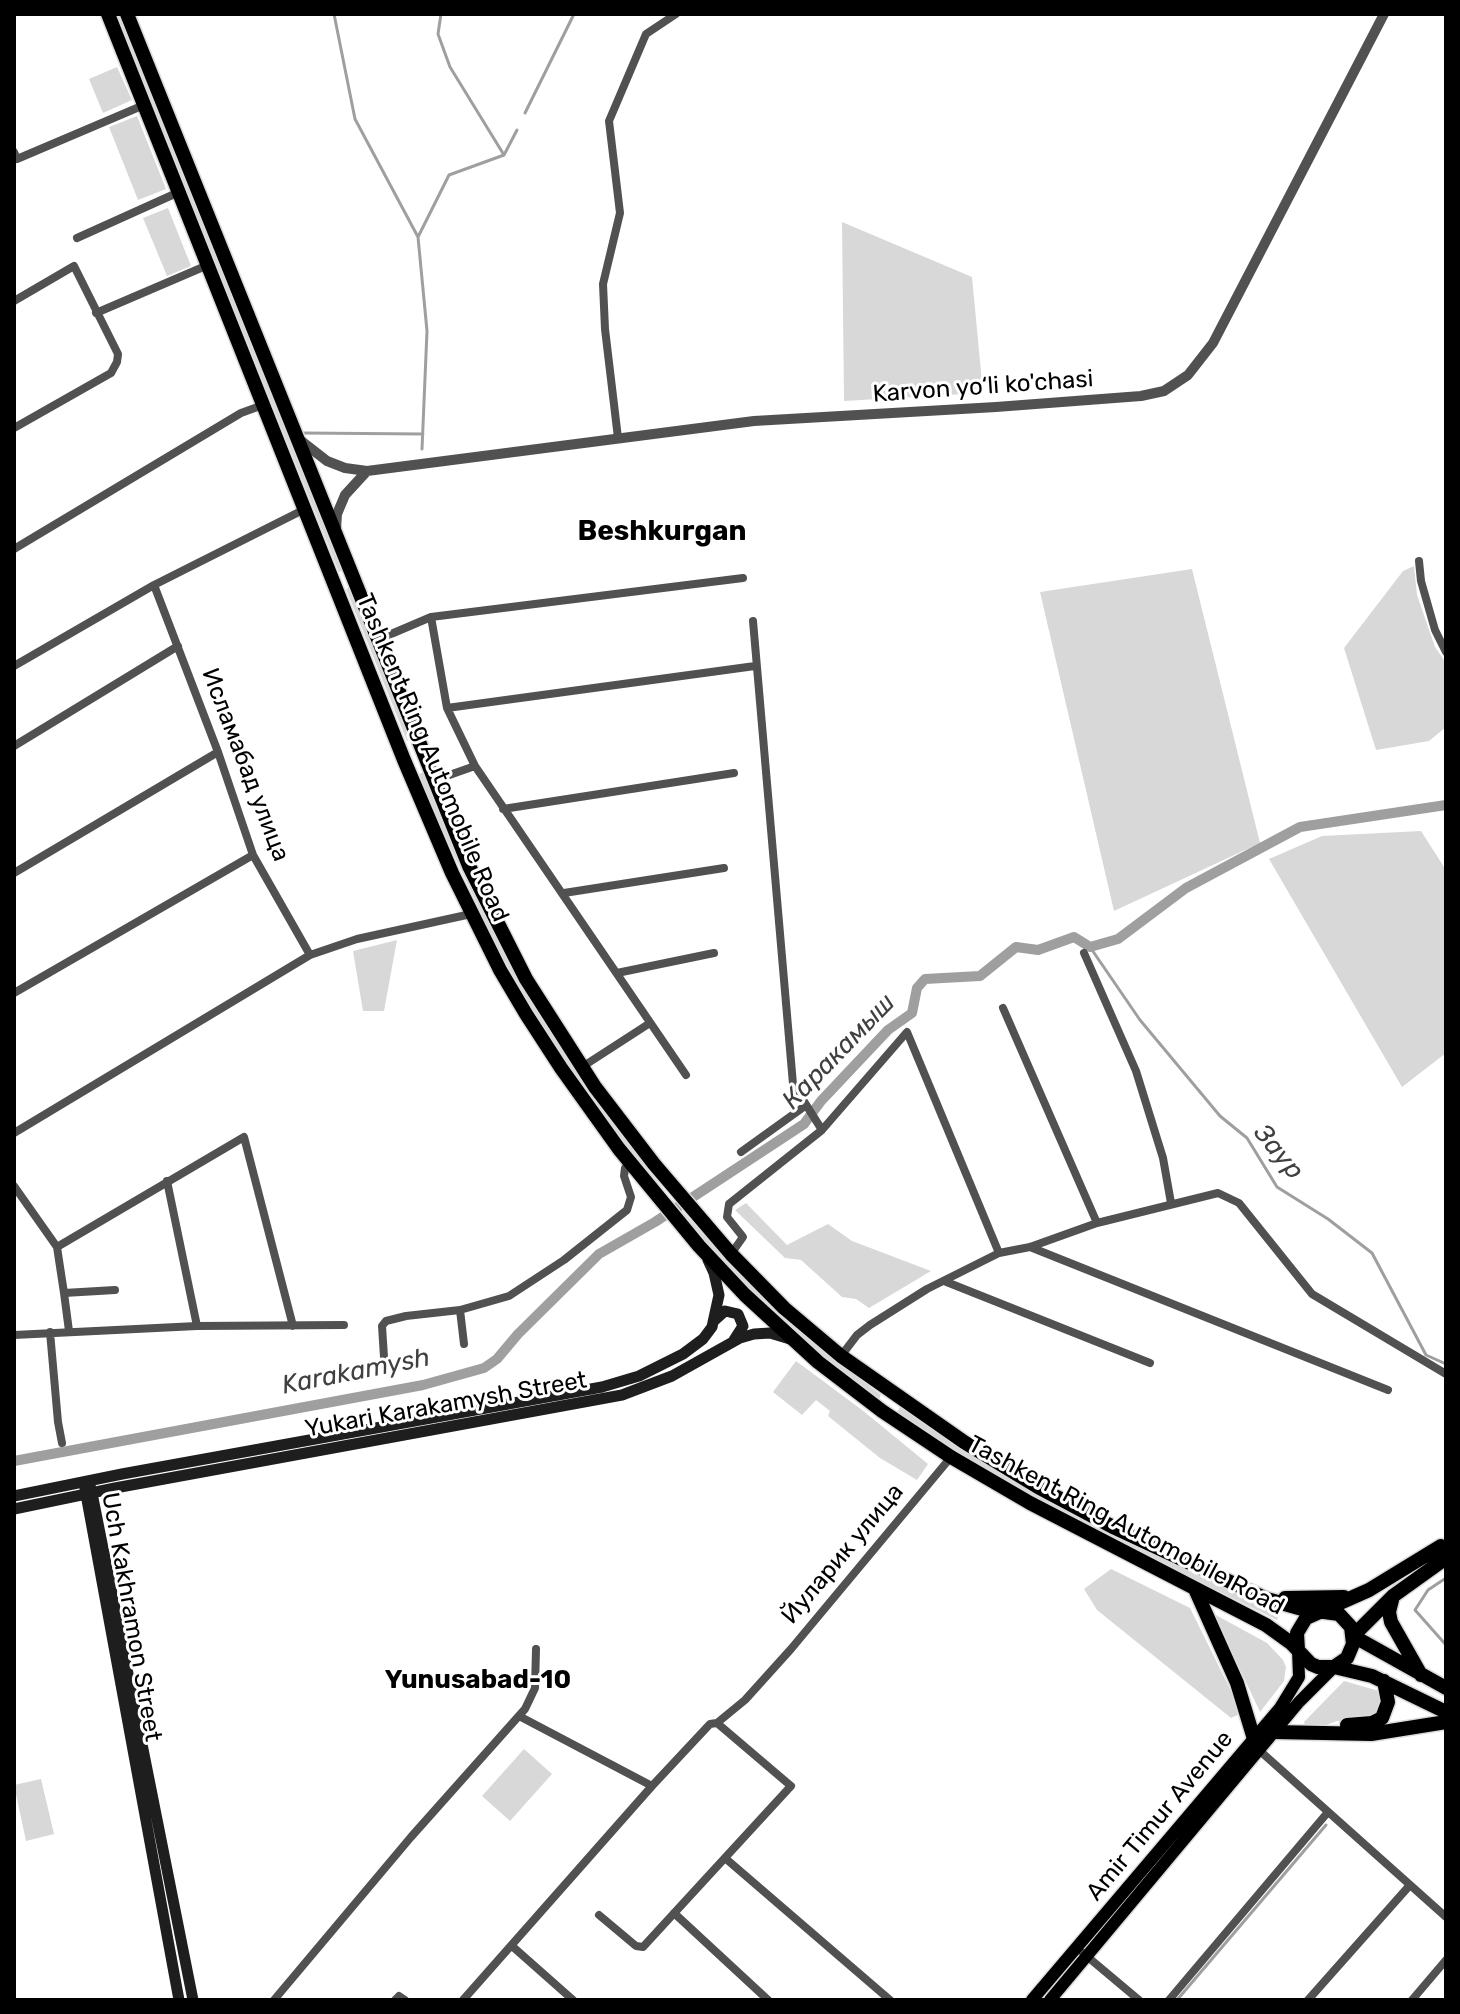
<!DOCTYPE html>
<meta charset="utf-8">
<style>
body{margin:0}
#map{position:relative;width:1460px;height:2014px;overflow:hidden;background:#fff;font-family:Rubik,sans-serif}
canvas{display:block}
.frame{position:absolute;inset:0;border:16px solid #000;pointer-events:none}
</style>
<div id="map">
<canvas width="1460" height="2014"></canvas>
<div class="frame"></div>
</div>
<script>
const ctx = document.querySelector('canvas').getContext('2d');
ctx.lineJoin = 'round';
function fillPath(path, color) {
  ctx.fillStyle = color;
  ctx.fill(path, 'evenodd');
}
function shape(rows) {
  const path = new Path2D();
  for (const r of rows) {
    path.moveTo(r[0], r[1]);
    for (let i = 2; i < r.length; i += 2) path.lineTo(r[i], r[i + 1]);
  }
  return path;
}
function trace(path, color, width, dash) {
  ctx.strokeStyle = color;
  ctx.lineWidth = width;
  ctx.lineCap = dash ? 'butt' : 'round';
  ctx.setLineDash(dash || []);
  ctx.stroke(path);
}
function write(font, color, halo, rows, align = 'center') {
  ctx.font = font + ' Rubik,sans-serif';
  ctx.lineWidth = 6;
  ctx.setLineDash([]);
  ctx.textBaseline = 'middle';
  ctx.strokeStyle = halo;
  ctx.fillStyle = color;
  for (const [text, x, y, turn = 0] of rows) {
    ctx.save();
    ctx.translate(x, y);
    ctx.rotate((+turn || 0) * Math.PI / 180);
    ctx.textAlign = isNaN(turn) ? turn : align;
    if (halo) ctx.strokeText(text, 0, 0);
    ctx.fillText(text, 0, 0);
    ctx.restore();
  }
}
const green = shape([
 [116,14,123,14,344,570,339,572],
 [117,67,132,100,103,113,89,79],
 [137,116,166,189,138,200,109,127],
 [168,208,191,266,167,276,143,218],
 [842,222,972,277,983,393,844,401],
 [1414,566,1417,595,1435,647,1446,663,1446,727,1429,741,1376,750,1344,648,1403,571],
 [1192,569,1260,843,1114,911,1040,592],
 [351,587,412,739,407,741,346,589],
 [424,772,462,863,527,992,552,1034,608,1116,667,1194,732,1266,803,1334,881,1395,879,1399,800,1339,763,1306,662,1197,603,1117,548,1037,499,951,437,819,419,774],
 [1421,831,1446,870,1446,1053,1402,1087,1269,859,1322,836],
 [397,940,384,1011,363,1011,353,951],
 [746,1203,787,1245,828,1224,852,1241,931,1271,869,1308,856,1299,842,1297,801,1260,785,1258,735,1210],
 [796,1361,862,1410,928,1464,917,1480,880,1458,828,1416,830,1411,816,1400,802,1415,773,1392],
 [900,1407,977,1459,1031,1491,1279,1615,1277,1620,1055,1511,948,1448,897,1412],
 [1111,1569,1190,1608,1242,1713,1231,1718,1097,1610,1084,1589],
 [1214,1614,1267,1643,1283,1660,1286,1667,1284,1681,1260,1712],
 [1344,1681,1379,1691,1381,1701,1374,1716,1366,1720,1337,1721,1326,1725,1323,1730,1306,1728,1304,1722],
 [524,1749,552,1774,510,1821,482,1796],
 [41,1779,54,1834,26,1841,14,1785]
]);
const stream = shape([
 [334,14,355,119,418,237,427,331,422,449],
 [441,14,438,34,450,67,504,155],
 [525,113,574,14],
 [418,237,449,175,504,155,517,130],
 [303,433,423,434],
 [1090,947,1140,1020,1220,1116,1247,1138,1277,1187,1328,1219,1372,1253,1426,1355,1446,1364],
 [1446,1578,1428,1590,1415,1610,1446,1645],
 [1177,2000,1326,1825]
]);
const canal = shape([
 [14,1461,423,1385,484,1368,497,1359,518,1334,599,1254,655,1222,804,1124,821,1101,888,1030,912,1013,917,988,925,979,980,976,1016,947,1038,950,1074,937,1090,947,1118,939,1186,888,1300,827,1446,805]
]);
const minor = shape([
 [14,152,17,159,144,105],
 [77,238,179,192],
 [14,301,74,266,118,354,117,362,111,373,14,428],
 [96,313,208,265],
 [618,438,605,329,603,284,620,213,609,121,646,34,676,14],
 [14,549,241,413,263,405],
 [1419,561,1421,581,1435,630,1446,652],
 [154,585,218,752,253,855,310,955],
 [431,617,447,708,475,766,686,1075],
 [753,621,793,1084,822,1130],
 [377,640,431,617,743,578],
 [14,666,154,585,305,509],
 [447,708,755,666],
 [14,746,178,646],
 [438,779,475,766],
 [503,809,734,773],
 [14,873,218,752],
 [564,893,724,868],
 [1084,953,1136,1071,1163,1158,1171,1203],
 [617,973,714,953],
 [14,993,253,855],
 [1003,1008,1097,1223],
 [582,1067,650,1023],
 [14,1133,310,955,357,939,471,914],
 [741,1152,805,1106],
 [167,1181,197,1326],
 [14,1186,57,1247,64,1293],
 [57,1247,244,1137,293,1326],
 [1030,1247,1388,1390],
 [731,1254,743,1237,727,1217,729,1204,822,1130,907,1032,999,1253],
 [944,1281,1150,1363],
 [460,1310,509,1296,564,1260,627,1210,631,1197,624,1176,625,1168,630,1162],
 [69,1331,64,1293,115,1290],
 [50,1332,58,1422,62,1443],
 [14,1335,197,1326,344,1325],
 [841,1356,857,1335,870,1325,927,1289,999,1253,1030,1247,1097,1223,1218,1193,1239,1203,1312,1294,1446,1374],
 [384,1357,382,1326,386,1321,406,1316,460,1310,464,1344],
 [519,1716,652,1786],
 [1260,1751,1446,1917],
 [725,1858,890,2000],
 [674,1913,768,2000],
 [599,1915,636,1946,643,1947,791,1786,717,1723,745,1700,791,1649,951,1457],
 [512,1946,573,2000],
 [1083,1953,1139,2000],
 [274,2000,411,1837,525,1709,535,1688,536,1649],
 [395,2000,399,1996,405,2000],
 [463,2000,652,1786,710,1724,717,1723],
 [1169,2000,1328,1812],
 [1308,2000,1410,1885],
 [1412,2000,1446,1960]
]);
const tertiary = shape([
 [300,440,327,461,345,468,367,471,754,421,996,407,1141,396,1164,391,1188,375,1213,343,1384,14],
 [336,529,337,514,345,495,367,471]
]);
const secondary = shape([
 [715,1320,725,1311,738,1314,743,1326,734,1340],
 [91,1488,193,2000],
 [85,1489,179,2000],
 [14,1496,122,1474,602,1387,639,1376,683,1354,703,1339,712,1327,719,1295,714,1273,708,1260],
 [14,1509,115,1488,622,1395,672,1376,740,1338,754,1334,770,1333,790,1339]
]);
const primary = shape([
 [1032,2000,1280,1708,1299,1677,1298,1650],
 [1050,2000,1299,1702,1334,1667]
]);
const trunk = shape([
 [108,14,404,760,452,873,500,970,526,1014,561,1068,619,1149,699,1246,745,1295,818,1362,882,1411,951,1457,1030,1503,1266,1625,1291,1643,1311,1664,1318,1667,1334,1667,1372,1676,1446,1712],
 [127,14,469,866,526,979,595,1087,654,1164,731,1254,784,1308,841,1356,964,1442,1038,1487,1115,1528,1267,1599,1302,1609,1339,1614,1351,1627,1353,1644,1347,1658,1334,1667],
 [1195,1589,1237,1683,1254,1739],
 [1393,1596,1389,1612,1391,1622,1421,1675],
 [1285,1598,1344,1597],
 [1353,1636,1393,1596,1446,1558],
 [1353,1636,1446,1688],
 [1298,1650,1297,1633,1306,1618,1369,1590,1441,1546],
 [1347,1725,1372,1723,1382,1718,1388,1702,1384,1681],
 [1275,1732,1371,1734,1446,1722]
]);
const streetNames = [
 ["Karvon yo‘li ko'chasi",983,387,-4],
 ["Tashkent Ring Automobile Road",432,758,67],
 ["Исламабад улица",245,765,69],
 ["Yukari Karakamysh Street",446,1405,-10],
 ["Tashkent Ring Automobile Road",1126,1526,28],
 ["Йуларик улица",843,1554,-50],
 ["Uch Kakhramon Street",131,1617,80],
 ["Amir Timur Avenue",1160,1816,-50]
];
const waterNames = [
 ["Каракамыш",839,1052,-46],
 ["Заур",1278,1152,51],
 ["Karakamysh",356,1372,-11]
];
const neighbourhoodNames = [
 ["Yunusabad-10",478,1680]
];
const quarterNames = [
 ["Beshkurgan",662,532]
];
fillPath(green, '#d8d8d8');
trace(stream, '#9f9f9f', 3);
trace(canal, '#9f9f9f', 10);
trace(primary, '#dbdbdb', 15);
trace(trunk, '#dbdbdb', 17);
trace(minor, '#515151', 8);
trace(tertiary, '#515151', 10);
trace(secondary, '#1e1e1e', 11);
trace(primary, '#000', 12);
trace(trunk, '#000', 14);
write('24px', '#000', '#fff', streetNames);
write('italic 26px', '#404040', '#fff', waterNames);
write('bold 26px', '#000', '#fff', neighbourhoodNames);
write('bold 28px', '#000', '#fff', quarterNames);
</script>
